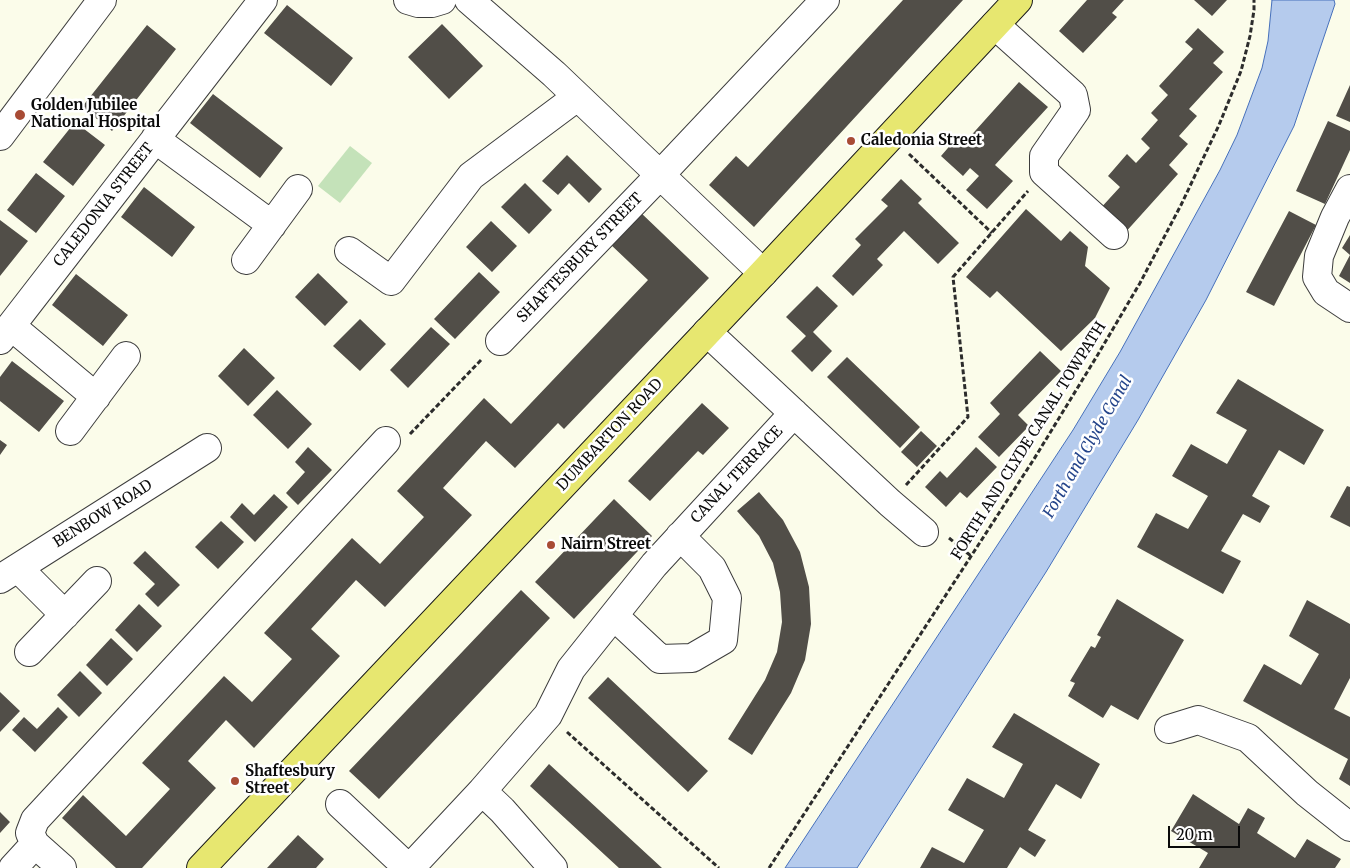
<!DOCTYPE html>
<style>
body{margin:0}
#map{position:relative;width:1350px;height:868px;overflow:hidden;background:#fbfcea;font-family:Merriweather,serif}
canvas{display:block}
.scale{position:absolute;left:1168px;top:826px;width:72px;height:22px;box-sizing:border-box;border:2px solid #0a0a0a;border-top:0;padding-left:6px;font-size:15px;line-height:18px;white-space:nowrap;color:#0a0a0a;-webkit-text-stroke:4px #fff;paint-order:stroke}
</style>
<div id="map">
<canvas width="1350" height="868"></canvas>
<div class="scale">20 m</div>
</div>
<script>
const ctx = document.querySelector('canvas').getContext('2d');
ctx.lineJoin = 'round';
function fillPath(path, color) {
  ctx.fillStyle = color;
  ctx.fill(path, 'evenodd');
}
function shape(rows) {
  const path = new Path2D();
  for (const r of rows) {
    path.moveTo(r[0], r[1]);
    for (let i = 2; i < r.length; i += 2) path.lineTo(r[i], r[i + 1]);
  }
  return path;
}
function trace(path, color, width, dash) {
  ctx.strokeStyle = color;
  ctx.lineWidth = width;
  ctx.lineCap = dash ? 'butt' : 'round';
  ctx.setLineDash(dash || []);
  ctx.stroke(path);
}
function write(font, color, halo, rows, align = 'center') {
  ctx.font = font + ' Merriweather,serif';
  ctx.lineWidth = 5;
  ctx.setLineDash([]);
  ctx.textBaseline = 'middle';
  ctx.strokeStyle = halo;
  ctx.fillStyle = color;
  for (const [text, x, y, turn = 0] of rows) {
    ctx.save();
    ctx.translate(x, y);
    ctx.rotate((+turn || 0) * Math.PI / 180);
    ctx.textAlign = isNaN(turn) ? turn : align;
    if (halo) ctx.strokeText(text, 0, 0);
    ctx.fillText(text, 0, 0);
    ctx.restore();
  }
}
const green = shape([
 [350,146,372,163,340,203,318,186]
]);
const water = shape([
 [1272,0,1334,0,1335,4,1294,126,1206,300,1138,420,1046,572,857,868,785,868,1073,430,1120,352,1220,170,1237,135,1262,68,1268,41,1272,0]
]);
const building = shape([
 [903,0,963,0,754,227,709,185,736,156,748,167],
 [1087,0,1124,0,1112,13,1117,17,1083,53,1059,31],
 [1194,0,1227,0,1212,16],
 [287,5,353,58,331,86,264,33],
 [442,24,483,66,449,99,408,57],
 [147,25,176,49,112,131,82,107],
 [1198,28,1224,52,1213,63,1223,72,1189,109,1197,116,1179,136,1188,144,1169,165,1178,174,1123,235,1098,211,1120,187,1108,176,1127,154,1136,163,1150,148,1141,139,1158,120,1151,113,1168,95,1159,86,1193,49,1185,42],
 [1019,82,1048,107,995,165,1013,181,987,209,966,190,979,176,970,168,963,176,941,156,960,134,967,140],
 [1350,85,1350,122,1336,116],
 [213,94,283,148,260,178,190,123],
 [1328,121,1350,131,1350,150,1325,204,1296,191],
 [75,122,105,145,73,186,43,162],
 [567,155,602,189,589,203,569,183,558,195,542,181],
 [36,173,65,196,36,233,7,210],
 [901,179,922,199,918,203,959,243,938,264,904,231,877,259,883,265,853,296,832,276,861,245,855,239,888,206,881,200],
 [525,183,552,210,529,234,501,207],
 [144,187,195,227,172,257,121,217],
 [1026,209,1061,241,1070,231,1088,247,1085,266,1110,288,1095,318,1061,351,997,291,990,298,966,277],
 [639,211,709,278,564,429,558,423,515,468,486,441,443,488,472,515,385,607,356,580,311,629,340,656,254,748,226,720,188,761,216,788,142,868,116,868,62,818,83,795,126,836,170,789,142,763,224,676,252,702,292,659,264,633,352,538,380,564,424,517,397,491,484,398,511,424,648,280,609,243],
 [1289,211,1316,225,1274,306,1246,292],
 [0,220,28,241,0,276],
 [491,221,517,246,492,272,466,247],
 [1350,235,1350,283,1339,276,1350,255,1342,248],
 [479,272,500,292,455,339,434,319],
 [318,273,348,302,325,326,295,297],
 [76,274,128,315,103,346,52,305],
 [817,286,838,306,813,332,832,351,812,372,791,351,806,336,786,317],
 [360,319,386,344,360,371,333,346],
 [431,327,450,344,408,388,390,370],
 [244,348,275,378,248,406,218,376],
 [1040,351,1061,371,1018,415,1029,426,999,457,978,437,1000,414,990,403],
 [847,357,920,427,900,448,827,377],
 [12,361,64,401,39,432,0,401,0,377],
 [1238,379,1324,430,1304,465,1279,450,1252,496,1270,506,1260,523,1243,514,1221,551,1241,561,1223,594,1137,547,1156,513,1188,529,1208,496,1172,476,1191,444,1227,464,1247,430,1216,413],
 [277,390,312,424,288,449,253,415],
 [702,403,729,428,703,455,698,451,650,501,628,481],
 [921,431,937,446,917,467,901,452],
 [0,440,7,445,0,455],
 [308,447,332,470,298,505,286,493,305,472,295,462],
 [976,447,997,467,967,498,960,492,946,507,925,487,940,471,947,478],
 [1347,486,1350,487,1350,527,1330,517],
 [759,492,783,520,800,552,809,587,811,624,805,660,791,693,752,755,728,739,765,680,777,652,782,622,780,592,773,563,759,536,737,511],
 [274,494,288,507,255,542,230,517,242,503,254,515],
 [614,499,652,536,574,619,535,582],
 [221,521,244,542,218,569,195,547],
 [145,551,180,585,158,607,145,594,155,584,133,563],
 [521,590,550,618,379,799,349,771],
 [1117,599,1184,640,1138,720,1111,705,1103,718,1068,696,1075,683,1070,681,1091,646,1095,648,1101,637,1097,635],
 [1307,600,1350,624,1350,678,1334,709,1350,717,1350,786,1339,779,1348,759,1243,701,1264,664,1301,685,1319,654,1289,636],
 [139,604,162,626,137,652,115,630],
 [111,638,133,659,107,686,86,665],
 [80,671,102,693,79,717,57,695],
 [608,677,708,771,688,792,588,698],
 [0,692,20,711,0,732],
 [58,707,68,717,35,752,12,730,24,717,37,729],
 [1014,713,1100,764,1081,799,1056,784,1028,830,1046,840,1035,857,1020,847,1007,868,920,868,932,847,964,863,984,830,948,810,967,778,1004,798,1023,764,992,747],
 [549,764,662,868,619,868,530,786],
 [1193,794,1239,824,1248,808,1265,818,1257,833,1295,858,1307,839,1341,859,1335,868,1199,868,1208,853,1171,831],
 [0,812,10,822,0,833],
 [298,835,324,859,316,868,267,868]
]);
const path = shape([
 [909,154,992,233],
 [410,434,482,359],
 [906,485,968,417,953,277,1028,191],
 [949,538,971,556],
 [567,732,719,868],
 [769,868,1034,459,1097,356,1140,283,1181,205,1219,125,1241,71,1250,36,1254,10,1254,0]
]);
const minor = shape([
 [408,0,418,3,432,3,442,0],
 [469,0,554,74,763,273],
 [995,25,1073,95,1076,110,1044,156,1044,172,1114,235],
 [0,136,102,0],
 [155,139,272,225],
 [1350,189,1335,217,1319,256,1317,277,1326,292,1350,308],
 [349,251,391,281,471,176,577,97],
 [246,260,298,189],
 [11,326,96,397],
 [707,332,890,503,924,532],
 [0,340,263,0],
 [500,341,660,175,825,0],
 [70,431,126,356],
 [18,568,65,615],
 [0,579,207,448],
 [614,616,660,659,692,658,723,640,727,598,712,568,680,536],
 [29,652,97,581],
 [1169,729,1198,720,1248,738,1307,793,1350,827],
 [482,791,502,810,553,868],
 [340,804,408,868],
 [13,868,35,844],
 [62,868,35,844,30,833,35,820,386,441],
 [410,868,482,791,548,715,571,669,654,565,794,413]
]);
const major = shape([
 [201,868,763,273,1018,0]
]);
const markers = [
 [20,115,6,"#a84b35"],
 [851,141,5,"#a84b35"],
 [551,545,5,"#a84b35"],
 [235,781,5,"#a84b35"]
];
const poiNames = [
 ["Golden Jubilee",31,106],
 ["National Hospital",31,123],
 ["Caledonia Street",861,141],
 ["Nairn Street",561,545],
 ["Shaftesbury",245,772],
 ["Street",245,789]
];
const streetNames = [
 ["CALEDONIA STREET",104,205,-52],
 ["SHAFTESBURY STREET",580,258,-46],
 ["DUMBARTON ROAD",610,435,-47],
 ["FORTH AND CLYDE CANAL TOWPATH",1029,441,-58],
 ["CANAL TERRACE",737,475,-47],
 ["BENBOW ROAD",103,514,-32]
];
const waterNames = [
 ["Forth and Clyde Canal",1088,447,-60]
];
fillPath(green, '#c4e2b9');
fillPath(water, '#b5cbed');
trace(water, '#4670bb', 1);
fillPath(building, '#514e48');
trace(minor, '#3d3d3d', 30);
trace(major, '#1b1b1b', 30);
trace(path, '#2c2c2c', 3, [5, 2.5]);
trace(minor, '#fff', 28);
trace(major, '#e7e770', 28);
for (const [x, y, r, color] of markers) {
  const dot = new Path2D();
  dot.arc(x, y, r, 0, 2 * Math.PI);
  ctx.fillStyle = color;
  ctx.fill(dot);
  trace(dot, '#fff', 2);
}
write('bold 15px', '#0a0a0a', '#fff', poiNames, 'left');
write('15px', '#0a0a0a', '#fff', streetNames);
write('italic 16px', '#25458b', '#fff', waterNames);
</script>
